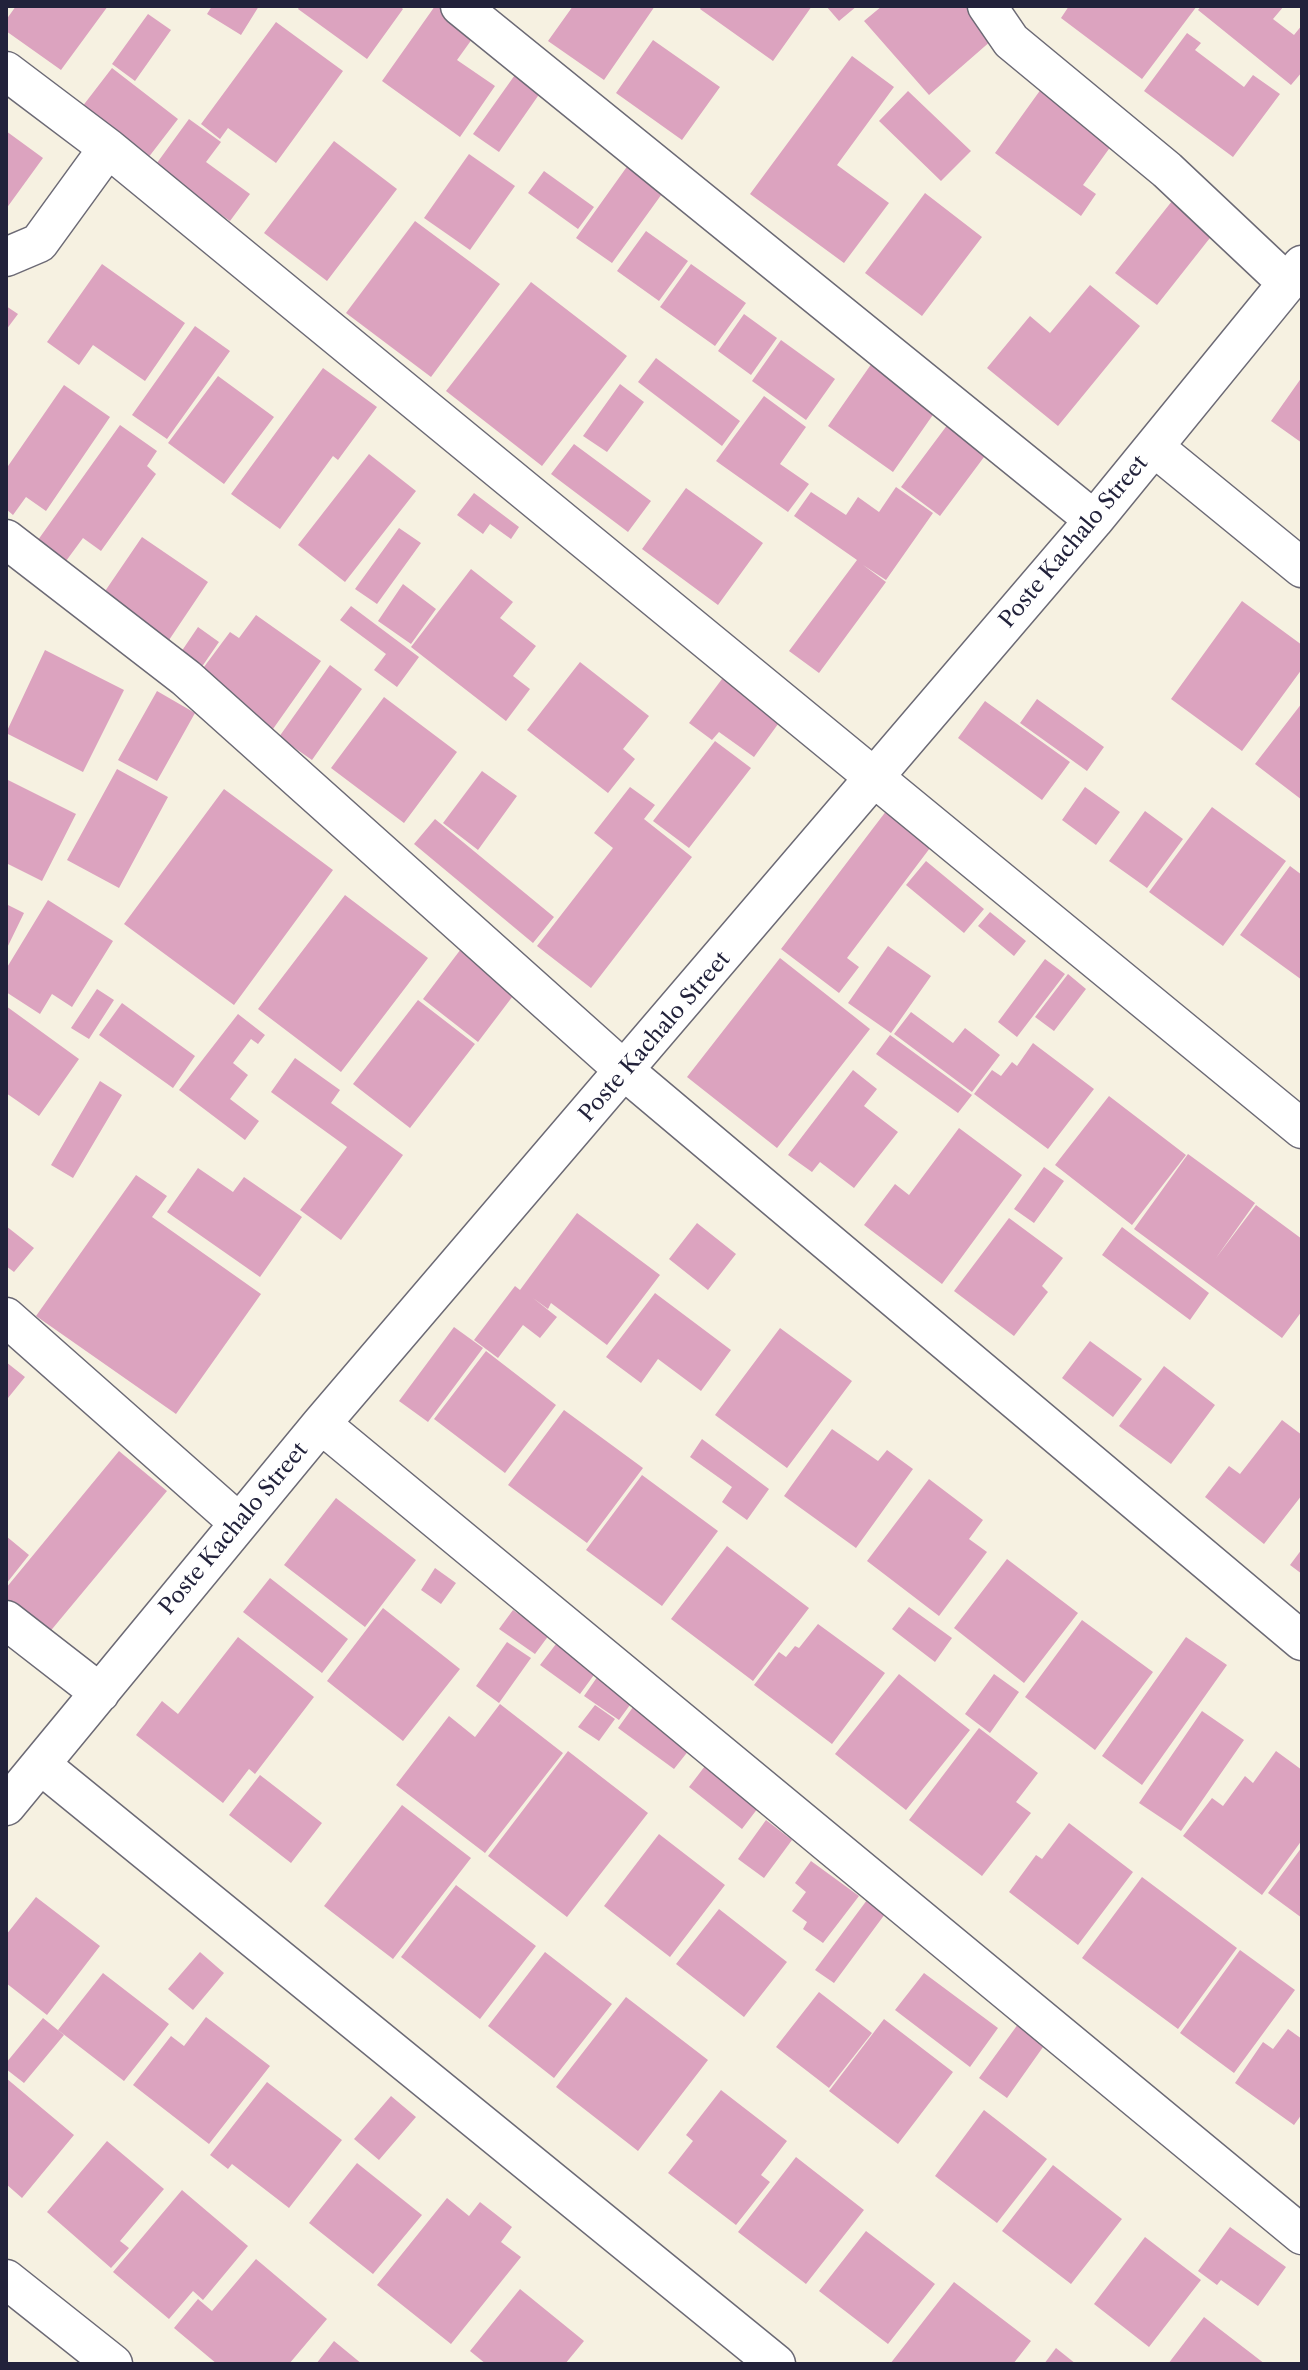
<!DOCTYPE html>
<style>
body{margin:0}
#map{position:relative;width:1308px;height:2370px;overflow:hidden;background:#f6f1e1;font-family:"Libre Caslon Text",serif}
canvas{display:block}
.frame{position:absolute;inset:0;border:8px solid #22223b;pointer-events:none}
</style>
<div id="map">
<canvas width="1308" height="2370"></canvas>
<div class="frame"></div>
</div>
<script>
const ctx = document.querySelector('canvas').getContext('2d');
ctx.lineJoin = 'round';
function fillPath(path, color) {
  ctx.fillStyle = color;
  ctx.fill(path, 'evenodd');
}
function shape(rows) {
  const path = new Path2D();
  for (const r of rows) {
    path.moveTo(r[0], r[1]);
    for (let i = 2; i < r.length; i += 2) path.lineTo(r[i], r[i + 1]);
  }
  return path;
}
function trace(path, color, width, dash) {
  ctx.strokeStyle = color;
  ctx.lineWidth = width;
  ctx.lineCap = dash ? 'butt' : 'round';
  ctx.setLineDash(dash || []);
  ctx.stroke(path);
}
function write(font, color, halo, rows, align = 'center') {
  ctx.font = font + ' "Libre Caslon Text",serif';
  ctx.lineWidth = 7;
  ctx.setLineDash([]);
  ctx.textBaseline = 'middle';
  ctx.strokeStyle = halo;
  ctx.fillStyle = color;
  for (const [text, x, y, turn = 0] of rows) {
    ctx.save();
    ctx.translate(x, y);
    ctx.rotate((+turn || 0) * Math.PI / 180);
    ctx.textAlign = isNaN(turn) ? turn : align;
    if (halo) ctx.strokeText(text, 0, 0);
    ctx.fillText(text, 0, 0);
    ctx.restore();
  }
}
const building = shape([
 [16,6,108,6,61,70,6,31,6,20],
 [212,6,259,6,241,35,207,14],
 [300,6,400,6,403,9,367,59,298,9],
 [435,6,449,6,480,28,457,60,495,86,460,137,382,81],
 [573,6,655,6,604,80,548,41],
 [702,6,812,6,773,61,700,9],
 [826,6,857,6,839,21],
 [882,6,976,6,1000,33,929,95,864,21],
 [1069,6,1197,6,1142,79,1061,18],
 [1201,6,1284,6,1273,19,1294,35,1302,25,1302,72,1291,85,1198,10],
 [148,14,171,30,135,81,112,64],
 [276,22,343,71,276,163,228,128,220,139,201,124],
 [1187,33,1201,43,1195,50,1244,87,1253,75,1280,94,1233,157,1144,91],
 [653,40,720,87,682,140,616,93],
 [852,56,894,87,837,165,889,203,844,263,750,194],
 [522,65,547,83,499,152,473,134],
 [112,68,178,119,148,158,82,107],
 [1049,78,1080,101,1070,116,1111,146,1083,185,1096,194,1081,216,995,153],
 [908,91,971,151,941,181,879,121],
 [189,119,221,142,206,162,250,194,230,221,154,167],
 [6,131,43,158,6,209],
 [334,141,397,189,327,281,264,233],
 [469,154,515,186,470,250,424,218],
 [636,154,672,180,612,263,576,238],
 [544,171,594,207,578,229,528,193],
 [925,193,982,237,922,316,865,273],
 [1176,196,1217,229,1157,305,1115,273],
 [415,221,500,284,431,377,346,313],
 [646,231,688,261,659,301,617,271],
 [102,264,185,323,145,381,93,345,79,365,47,342],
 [691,264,746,303,715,346,660,307],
 [531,282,627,356,542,466,446,391],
 [1090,285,1140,326,1058,426,987,368,1030,316,1050,333],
 [6,306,18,314,6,330],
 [744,314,777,338,751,375,718,351],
 [195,326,230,351,167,439,132,415],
 [781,340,835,379,806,420,752,381],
 [656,358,740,421,722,446,638,382],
 [872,363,937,409,893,472,828,426],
 [323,368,377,407,338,460,333,456,280,529,231,494],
 [218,376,274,417,224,484,168,443],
 [1302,377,1302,443,1271,421],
 [620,384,644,402,607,452,583,436],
 [64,385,110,417,46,511,26,497,13,515,6,509,6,469],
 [764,396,806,427,780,464,809,484,788,512,716,461],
 [954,416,993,445,940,516,901,487],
 [120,425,157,451,147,466,156,474,101,551,83,538,66,561,38,540],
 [574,444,651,501,628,532,551,474],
 [369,454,416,491,345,582,298,545],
 [896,487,933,513,886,580,863,565,886,582,819,673,789,651,857,560,794,516,811,492,846,515,858,497,879,512],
 [686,488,763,543,718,605,642,549],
 [474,493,519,527,511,539,490,524,483,534,457,515],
 [399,528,421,543,377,604,355,589],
 [142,537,208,582,165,646,99,600],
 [471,569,513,602,500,618,536,646,513,676,530,689,506,721,411,647],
 [403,584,436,609,411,644,378,621],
 [1242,601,1302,645,1302,669,1242,751,1171,699],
 [351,606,419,657,397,687,374,670,386,654,340,620],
 [256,615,321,661,273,729,198,675,230,632,239,638],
 [198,627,219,642,199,671,177,658],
 [45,650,124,690,83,772,6,733],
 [580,662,649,716,623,749,635,759,608,793,527,730],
 [330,665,362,689,312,760,279,737],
 [731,667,789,709,754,757,719,732,712,740,689,723],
 [157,691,195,713,157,781,118,760],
 [384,697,457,752,404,823,331,768],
 [1037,699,1104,747,1087,771,1020,723],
 [985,701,1070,762,1042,800,958,738],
 [1302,703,1302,800,1255,764],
 [715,741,751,768,689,848,653,821],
 [117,769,168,797,119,888,67,860],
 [482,771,517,796,478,850,443,823],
 [6,779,76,814,42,881,6,863],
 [630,787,655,805,644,819,692,857,591,988,537,946,613,848,594,833],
 [1085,787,1120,812,1096,845,1062,820],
 [224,789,333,870,234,1005,124,924],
 [890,806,936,840,847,958,859,967,839,993,781,949],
 [1212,807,1286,861,1223,946,1149,892],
 [1145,811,1183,839,1147,888,1109,861],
 [435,819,554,917,533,943,414,844],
 [926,861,984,909,964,933,906,885],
 [1290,866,1302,875,1302,980,1240,935],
 [345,895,428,958,341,1072,258,1009],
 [48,900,113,941,72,1007,52,994,40,1014,6,992,6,969],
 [6,904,24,913,6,950],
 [990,912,1026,941,1014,956,978,926],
 [467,941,522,984,478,1042,423,999],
 [888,946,931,976,891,1033,848,1003],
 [780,958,870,1029,777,1148,687,1077],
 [1045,959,1065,974,1017,1037,998,1022],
 [1068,974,1086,989,1054,1031,1035,1017],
 [97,989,114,1000,89,1039,71,1028],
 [418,1000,475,1044,410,1128,353,1084],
 [122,1003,195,1056,173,1088,99,1035],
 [6,1006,79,1059,39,1116,6,1093],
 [911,1012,953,1043,965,1028,1000,1055,972,1092,894,1034],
 [238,1014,265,1035,258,1044,251,1039,233,1063,248,1075,230,1099,259,1121,245,1140,179,1090],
 [890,1035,972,1095,958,1113,876,1054],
 [1033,1043,1094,1089,1048,1149,974,1094,992,1070,1001,1076,1012,1062,1017,1066],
 [295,1058,340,1090,331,1103,403,1155,341,1240,300,1210,347,1147,271,1092],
 [853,1070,877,1089,864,1106,898,1132,854,1188,820,1162,812,1172,788,1155],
 [100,1081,122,1095,73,1178,51,1165],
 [1109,1096,1186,1155,1132,1225,1055,1165],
 [959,1128,1022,1175,942,1284,864,1225,895,1184,909,1195],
 [1188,1154,1255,1203,1216,1258,1256,1205,1302,1239,1302,1311,1282,1338,1134,1229],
 [1044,1167,1064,1181,1034,1223,1014,1209],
 [198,1168,233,1192,244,1177,302,1217,260,1277,167,1212],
 [136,1175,167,1196,152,1217,261,1294,176,1414,36,1316],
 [577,1213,660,1275,607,1345,551,1303,548,1309,533,1298,557,1317,540,1338,523,1325,498,1358,474,1340,515,1286,520,1290],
 [1009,1218,1063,1258,1042,1286,1048,1292,1014,1336,954,1291],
 [697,1223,736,1254,708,1290,669,1259],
 [6,1226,34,1248,14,1272,6,1266],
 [1122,1227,1209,1293,1190,1320,1102,1255],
 [655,1293,731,1350,701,1391,658,1359,641,1383,606,1357],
 [454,1327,483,1348,428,1422,399,1401],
 [780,1328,852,1381,787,1468,715,1415],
 [1090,1341,1142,1379,1113,1417,1062,1378],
 [486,1351,556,1405,505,1473,434,1419],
 [6,1362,25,1377,8,1398,6,1397],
 [1164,1366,1215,1405,1171,1464,1119,1426],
 [564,1410,643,1468,587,1543,508,1485],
 [1282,1420,1302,1435,1302,1495,1264,1544,1205,1497,1229,1466,1240,1474],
 [832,1429,878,1461,887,1450,913,1469,856,1548,784,1496],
 [702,1439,769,1489,747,1520,722,1502,732,1487,690,1457],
 [119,1451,167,1491,48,1634,6,1600,6,1588],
 [642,1475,718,1531,662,1606,586,1550],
 [929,1479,983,1520,969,1539,987,1552,939,1616,867,1561],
 [336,1498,416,1560,365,1627,284,1565],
 [6,1536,29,1555,6,1584],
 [727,1546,809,1608,753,1681,671,1619],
 [1302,1549,1302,1574,1290,1565],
 [1007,1559,1078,1613,1024,1683,954,1628],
 [435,1568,456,1583,441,1604,421,1590],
 [270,1578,348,1639,322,1673,243,1612],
 [909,1607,952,1638,935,1662,892,1629],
 [383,1608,460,1669,403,1741,327,1681],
 [513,1610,549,1635,535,1654,499,1629],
 [1082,1620,1153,1672,1095,1750,1025,1697],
 [818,1624,885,1673,832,1744,754,1685,779,1652,786,1657,795,1646,799,1648],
 [238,1637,314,1697,255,1774,249,1769,223,1803,136,1735,162,1701,178,1714],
 [1186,1637,1227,1665,1142,1785,1102,1756],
 [507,1642,531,1658,499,1703,476,1686],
 [556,1644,599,1668,580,1694,540,1665],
 [600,1673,635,1698,619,1720,584,1696],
 [899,1674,970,1730,906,1810,835,1754],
 [994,1674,1019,1692,990,1733,965,1714],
 [636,1703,693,1745,674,1769,618,1728],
 [500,1704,563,1753,485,1853,396,1785,449,1716,475,1737],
 [595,1705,615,1719,599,1741,578,1727],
 [1202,1711,1244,1740,1181,1831,1139,1803],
 [979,1728,1038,1773,1016,1802,1031,1813,982,1876,909,1820],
 [568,1751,648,1813,567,1917,488,1856],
 [1276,1751,1302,1770,1302,1840,1262,1895,1183,1836,1212,1798,1223,1806,1245,1776,1253,1783],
 [705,1766,758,1808,742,1829,689,1787],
 [260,1775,322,1823,291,1863,229,1815],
 [402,1805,471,1858,393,1959,324,1906],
 [766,1820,792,1840,764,1878,738,1859],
 [1069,1823,1133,1872,1078,1945,1009,1892,1036,1855,1042,1859],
 [659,1834,725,1885,670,1957,604,1906],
 [1302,1847,1302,1918,1268,1893],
 [811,1861,859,1896,823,1943,803,1929,807,1922,792,1911,806,1892,795,1883],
 [1142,1877,1237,1948,1178,2029,1082,1958],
 [456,1885,536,1946,480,2019,401,1957],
 [36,1897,100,1946,47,2015,6,1983,6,1935],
 [867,1900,885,1914,834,1983,815,1970],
 [719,1909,787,1962,744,2017,676,1964],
 [1240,1950,1295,1990,1234,2073,1180,2033],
 [200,1952,224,1973,193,2010,168,1989],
 [545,1952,612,2004,554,2078,488,2026],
 [103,1973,169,2024,124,2081,58,2030],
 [924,1973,998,2028,970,2067,895,2010],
 [819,1992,872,2033,829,2088,776,2047],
 [626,1997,708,2060,638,2151,556,2087],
 [206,2017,270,2066,209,2144,133,2085,171,2036,184,2046],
 [43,2018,64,2035,24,2083,6,2069,6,2063],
 [884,2019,953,2072,898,2144,829,2091],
 [1021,2020,1048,2040,1007,2098,979,2078],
 [1288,2029,1302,2039,1302,2114,1294,2125,1235,2083,1263,2042,1273,2049],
 [6,2078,74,2135,22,2198,6,2184],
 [267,2082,342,2140,289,2208,232,2164,228,2169,210,2155],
 [721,2090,787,2141,761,2175,770,2182,736,2225,668,2173,693,2141,686,2135],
 [391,2096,416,2117,379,2160,354,2139],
 [984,2110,1047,2159,997,2223,935,2176],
 [107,2141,164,2189,120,2241,129,2248,111,2268,47,2212],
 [796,2157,864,2210,806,2284,738,2232],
 [357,2163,422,2215,373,2274,309,2223],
 [1053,2165,1122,2219,1071,2284,1002,2231],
 [182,2190,248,2246,203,2300,193,2291,169,2319,113,2272],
 [447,2198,469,2216,480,2202,512,2227,501,2242,521,2257,451,2344,377,2285],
 [1230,2227,1286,2267,1258,2306,1221,2280,1217,2285,1198,2271],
 [866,2231,935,2284,888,2344,819,2291],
 [1145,2237,1201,2280,1149,2347,1094,2304],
 [256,2259,327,2319,289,2364,217,2364,174,2328,198,2299,212,2311],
 [954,2282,1031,2341,1013,2364,890,2364],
 [520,2289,584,2341,565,2364,486,2364,470,2351],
 [1204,2317,1265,2364,1168,2364],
 [334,2341,362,2364,316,2364],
 [1056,2348,1076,2364,1044,2364]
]);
const street = shape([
 [460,6,1094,520],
 [987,6,1011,41,1167,170,1287,283],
 [6,71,108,148,1302,1129],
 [6,257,39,243,108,148],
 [1154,447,1302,568],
 [6,539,186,678,626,1072,1302,1641],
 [6,1317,239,1523],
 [321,1424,1302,2235],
 [6,1620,100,1693],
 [41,1765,776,2364],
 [6,1806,321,1424,1094,520,1302,265],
 [6,2279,113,2364]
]);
const streetNames = [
 ["Poste Kachalo Street",1074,542,-50],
 ["Poste Kachalo Street",655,1037,-49],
 ["Poste Kachalo Street",234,1529,-50]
];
fillPath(building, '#dca3bf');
trace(street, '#6c6a75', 41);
trace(street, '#fff', 38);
write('22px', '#22223b', '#fff', streetNames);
</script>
